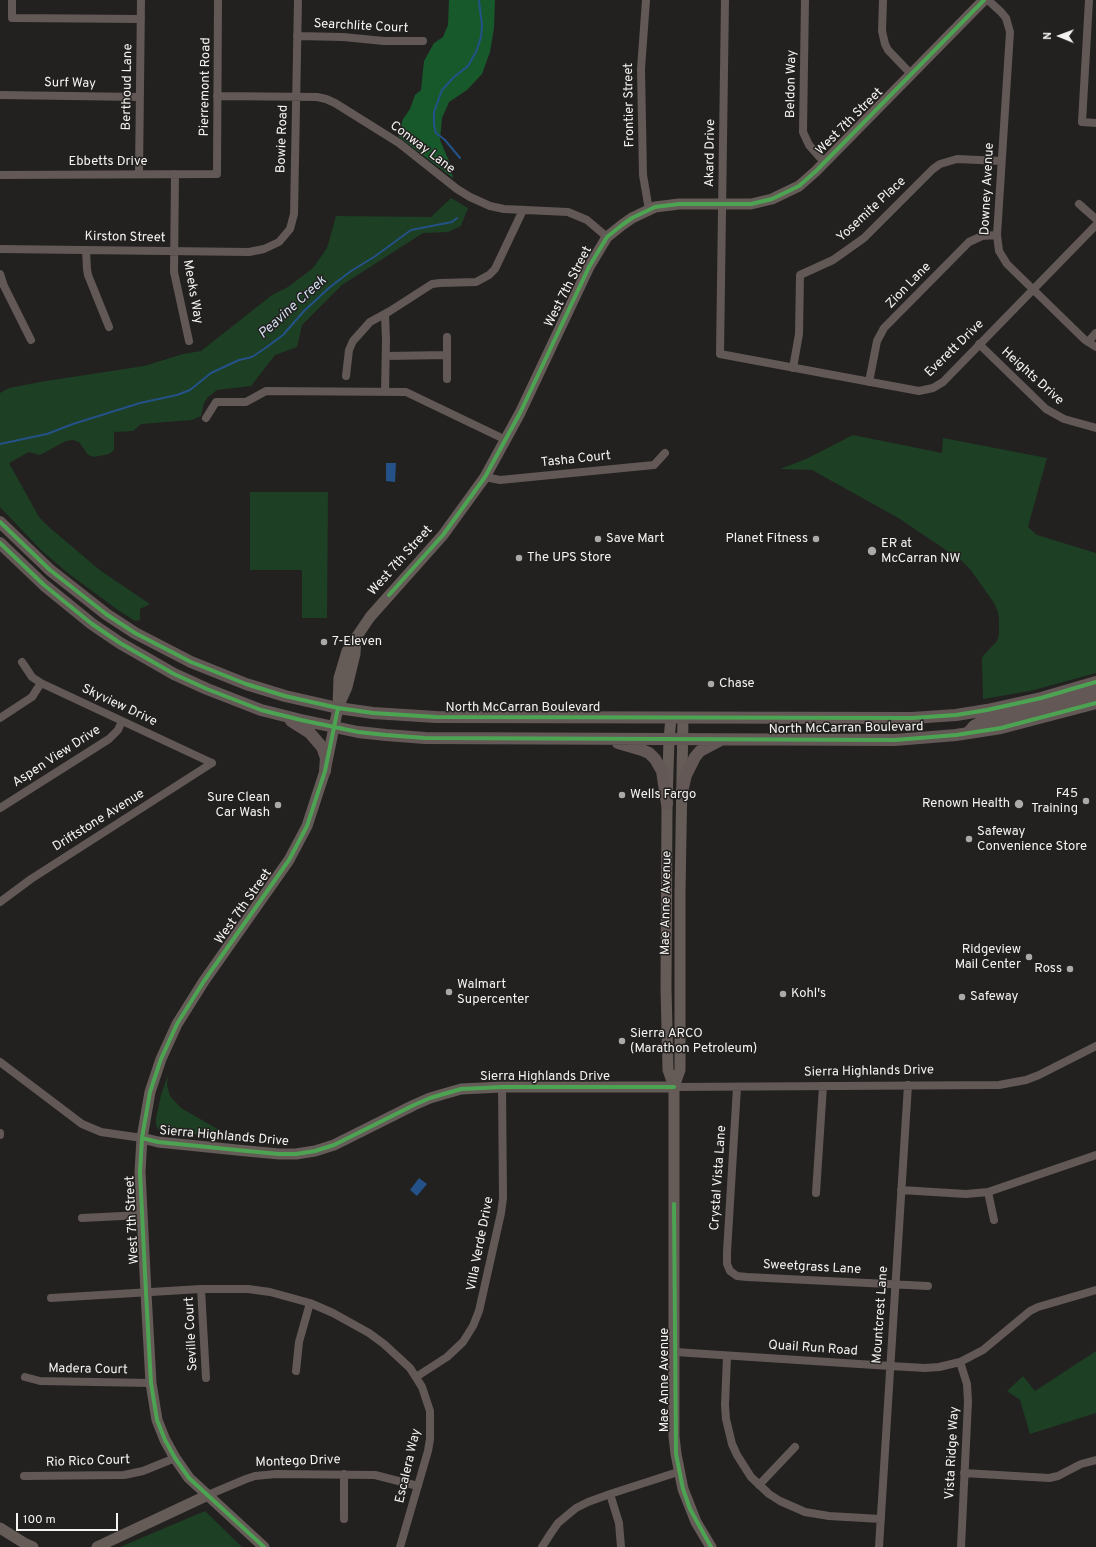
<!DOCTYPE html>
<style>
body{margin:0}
#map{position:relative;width:1096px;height:1547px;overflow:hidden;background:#222120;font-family:Overpass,sans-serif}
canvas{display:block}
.north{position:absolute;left:1040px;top:16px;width:40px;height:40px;-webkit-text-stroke:3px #23211f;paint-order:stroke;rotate:271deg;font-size:11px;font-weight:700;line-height:16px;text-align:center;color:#f5f3f2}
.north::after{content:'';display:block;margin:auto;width:14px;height:18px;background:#f5f3f2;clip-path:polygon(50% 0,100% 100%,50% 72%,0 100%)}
.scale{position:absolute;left:16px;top:1513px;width:102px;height:18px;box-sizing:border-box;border:2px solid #f5f3f2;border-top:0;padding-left:5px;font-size:12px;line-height:14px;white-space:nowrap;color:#f5f3f2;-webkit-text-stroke:3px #23211f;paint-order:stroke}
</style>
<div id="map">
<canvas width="1096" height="1547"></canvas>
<div class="north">N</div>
<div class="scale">100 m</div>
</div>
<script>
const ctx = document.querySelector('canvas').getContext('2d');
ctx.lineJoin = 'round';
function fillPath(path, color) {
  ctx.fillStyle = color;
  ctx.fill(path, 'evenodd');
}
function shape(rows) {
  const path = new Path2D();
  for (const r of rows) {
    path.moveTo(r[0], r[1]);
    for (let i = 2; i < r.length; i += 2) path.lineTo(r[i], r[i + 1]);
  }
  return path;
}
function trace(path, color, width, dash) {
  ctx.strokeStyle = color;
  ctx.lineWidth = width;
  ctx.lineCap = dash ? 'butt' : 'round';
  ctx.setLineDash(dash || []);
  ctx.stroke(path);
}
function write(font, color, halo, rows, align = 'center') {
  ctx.font = font + ' Overpass,sans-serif';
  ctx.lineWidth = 3;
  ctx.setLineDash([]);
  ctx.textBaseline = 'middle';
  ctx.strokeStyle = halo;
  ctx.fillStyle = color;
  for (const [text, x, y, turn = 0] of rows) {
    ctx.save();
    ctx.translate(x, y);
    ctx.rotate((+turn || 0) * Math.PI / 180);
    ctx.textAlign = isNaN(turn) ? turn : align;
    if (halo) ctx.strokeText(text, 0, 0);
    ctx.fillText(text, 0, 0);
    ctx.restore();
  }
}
const green = shape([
 [451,198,468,208,461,226,448,232,423,233,342,285,302,325,297,347,275,355,251,386,217,390,208,397,204,403,201,416,192,420,141,424,133,431,114,432,114,450,109,454,94,457,88,455,79,442,73,440,66,441,40,455,29,452,9,463,39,517,50,528,101,571,150,604,140,609,140,620,135,621,118,610,69,574,41,550,0,507,0,393,9,388,40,382,144,366,183,354,201,351,272,295,288,287,313,268,327,248,336,216,431,217],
 [853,435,942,453,943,438,1047,458,1028,527,1037,535,1096,553,1096,673,1030,691,983,699,982,659,983,656,997,641,999,635,999,620,998,612,994,603,970,569,962,561,900,519,812,470,780,469,806,459],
 [250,492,328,492,327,618,302,618,302,570,250,570],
 [168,1075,167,1085,170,1096,181,1108,228,1135,248,1140,163,1131,158,1129,156,1125,156,1118,161,1095],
 [1096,1351,1096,1413,1030,1434,1020,1400,1007,1391,1023,1376,1035,1391],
 [205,1511,242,1547,120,1547]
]);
const forest = shape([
 [449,0,495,0,494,28,490,52,482,74,467,90,449,102,442,118,440,140,449,161,453,178,398,136,403,119,410,109,415,95,421,90,424,61,434,43,443,37,448,25]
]);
const water = shape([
 [386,463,396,463,395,482,386,481],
 [419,1178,427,1184,417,1196,410,1190]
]);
const stream = shape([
 [460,158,445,140,436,133,434,125,434,112,442,90,454,77,468,66,476,52,481,37,482,26,479,0],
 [0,444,47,434,73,424,140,403,177,395,190,390,211,373,239,360,252,357,264,349,283,335,304,311,330,287,351,271,374,257,411,230,452,222,457,218]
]);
const street = shape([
 [12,0,12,18,141,19],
 [646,0,641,69,643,175,649,210],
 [725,0,720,354,919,391,933,388,943,382,1096,225],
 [805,0,803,132,809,145,824,162],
 [883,0,882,31,885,44,888,50,911,74],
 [988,0,1001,12,1006,18,1010,32,997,235,999,251,1007,264,1085,340,1096,347],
 [1089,0,1082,122,1096,123],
 [297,36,343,37,384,41,423,41],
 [0,95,140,97],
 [217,96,317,97,326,99,335,103,399,143,457,189,470,197,490,206,504,209,568,212,587,220,607,237],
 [139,174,141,0],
 [175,174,174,272,189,341],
 [0,175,217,174,218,0],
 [1079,204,1096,219],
 [0,249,249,252,264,249,279,242,290,229,294,214,298,0],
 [86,250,87,269,88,275,109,327],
 [0,274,4,286,31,340],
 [385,314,386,340,385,392],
 [447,337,447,379],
 [1088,342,1096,333],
 [979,344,1046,409,1064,419,1096,428],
 [386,356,447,355],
 [793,368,799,334,800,275,833,260,864,238,933,169,940,164,957,159,1001,161],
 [346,376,349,350,353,341,370,322,390,311,432,284,440,283,476,282,489,275,495,269,523,210],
 [869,382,877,341,884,328,969,242,982,236,997,235],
 [206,418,216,402,246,402,266,391,406,392,506,440],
 [485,477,500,480,654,465,665,453],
 [22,662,32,677,41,683,212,763],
 [0,718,32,697,41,683],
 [0,808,109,739,118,730,122,721],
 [0,902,31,879,212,763],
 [0,1062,82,1124,101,1132,142,1138],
 [674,1087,999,1085,1026,1080,1039,1075,1096,1046],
 [737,1087,727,1252,727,1264,730,1271,737,1276,747,1277,928,1286],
 [0,1133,0,1135],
 [901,1190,966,1194,988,1192,1096,1155],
 [988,1192,994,1220],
 [816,1193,823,1086],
 [82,1218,142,1215],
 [201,1289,206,1378],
 [51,1298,201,1289,248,1289,270,1292,310,1303,333,1313,369,1333,384,1344,410,1368,422,1387,430,1411,430,1439,428,1451,400,1547],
 [675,1352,890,1366,925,1368,939,1367,960,1362,983,1350,1030,1311,1038,1307,1096,1290],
 [727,1356,725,1405,726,1419,732,1444,737,1455,751,1477,769,1494,780,1501,805,1512,829,1516,881,1519],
 [960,1362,967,1384,968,1402,961,1547],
 [296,1371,299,1342,310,1303],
 [25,1377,40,1381,151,1383],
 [416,1377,447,1357,463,1342,473,1326,479,1311,501,1213,503,1198,502,1087],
 [964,1473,1049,1478,1058,1476,1081,1464,1096,1460],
 [24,1476,124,1475,143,1471,175,1458],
 [759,1485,795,1447],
 [610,1494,619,1523,621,1547],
 [208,1495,246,1479,255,1476,276,1474,375,1475,418,1486],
 [344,1519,344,1474],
 [542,1547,551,1533,558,1523,576,1508,588,1502,610,1494,678,1472],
 [879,1547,908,1085]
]);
const secondary = shape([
 [339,705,347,687,355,654,356,639],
 [671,718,669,739,667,804,666,988,668,1070,674,1087,674,1436,676,1454,683,1489,696,1522,711,1547],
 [674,1087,680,1070,680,893,683,718],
 [142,1138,158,1142,247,1151,279,1154,296,1154,315,1151,334,1145,414,1105,430,1098,461,1089,502,1087,674,1087],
 [0,1528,24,1543,33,1547],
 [97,1547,208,1495],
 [264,1547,189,1478,175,1458,165,1440,157,1420,151,1383,146,1293,140,1172,142,1138,150,1092,161,1059,177,1024,204,981,289,860,307,826,325,771,338,708,339,678,347,651,370,617,443,535,485,477,520,413,589,267,607,237,622,225,632,218,655,207,679,204,751,204,772,199,799,186,816,171,984,0]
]);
const primary = shape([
 [0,522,50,570,106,614,135,633,191,662,246,684,285,696,338,708,373,713,436,717,912,718,956,715,987,710,1041,698,1096,682],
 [0,543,44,585,92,624,120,643,174,674,207,689,261,710,301,720,358,732,386,735,425,738,895,740,956,735,1001,728,1096,703],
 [291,721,310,733,322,747,326,758,325,771],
 [968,733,974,726,983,721,1040,709,1096,693],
 [618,743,642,750,649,753,655,759,662,771,667,804],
 [682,792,686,775,695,757,700,751,719,741]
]);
const cycleway = shape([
 [0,522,50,570,106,614,135,633,191,662,246,684,285,696,338,708,373,713,436,717,912,718,956,715,987,710,1041,698,1096,682],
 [0,543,44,585,92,624,120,643,174,674,207,689,261,710,301,720,358,732,386,735,425,738,895,740,956,735,1001,728,1096,703],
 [389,595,443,535,485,477,520,413,589,267,607,237,622,225,632,218,655,207,679,204,751,204,772,199,799,186,816,171,984,0],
 [142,1138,158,1142,247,1151,279,1154,296,1154,315,1151,334,1145,414,1105,430,1098,461,1089,502,1087,674,1087],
 [674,1204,676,1454,683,1489,690,1509,711,1547],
 [264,1547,189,1478,175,1458,165,1440,157,1420,151,1383,146,1293,140,1172,142,1138,150,1092,161,1059,177,1024,204,981,289,860,307,826,325,771,338,708]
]);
const markers = [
 [598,539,4,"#abaaa8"],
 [816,539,4,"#abaaa8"],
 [872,551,5,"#abaaa8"],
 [519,558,4,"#abaaa8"],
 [324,642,4,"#abaaa8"],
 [711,684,4,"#abaaa8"],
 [622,795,4,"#abaaa8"],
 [1086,801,4,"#abaaa8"],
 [1019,804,5,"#abaaa8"],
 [278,805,4,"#abaaa8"],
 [969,839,4,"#abaaa8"],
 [1029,957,4,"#abaaa8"],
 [1070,969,4,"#abaaa8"],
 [449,992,4,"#abaaa8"],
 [783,994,4,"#abaaa8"],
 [962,997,4,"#abaaa8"],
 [622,1041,4,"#abaaa8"]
];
const streetNames = [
 ["Searchlite Court",361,27,3],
 ["Surf Way",70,84,1],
 ["Beldon Way",792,84,-89],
 ["Berthoud Lane",128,87,-89],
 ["Pierremont Road",206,87,-89],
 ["Frontier Street",630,105,-91],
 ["West 7th Street",850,122,-45],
 ["Bowie Road",283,139,-88],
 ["Conway Lane",422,148,37],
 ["Akard Drive",711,153,-89],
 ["Ebbetts Drive",108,162],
 ["Downey Avenue",988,189,-87],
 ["Yosemite Place",872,210,-43],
 ["Kirston Street",125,238,1],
 ["Zion Lane",909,286,-46],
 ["West 7th Street",569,287,-63],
 ["Meeks Way",192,292,80],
 ["Everett Drive",955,349,-44],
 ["Heights Drive",1032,377,42],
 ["Tasha Court",576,460,-6],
 ["West 7th Street",401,561,-48],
 ["Skyview Drive",119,706,25],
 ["North McCarran Boulevard",523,708],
 ["North McCarran Boulevard",846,729,-1],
 ["Aspen View Drive",57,757,-33],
 ["Driftstone Avenue",99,821,-32],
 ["Mae Anne Avenue",667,903,-89],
 ["West 7th Street",244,907,-55],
 ["Sierra Highlands Drive",869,1072,-1],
 ["Sierra Highlands Drive",545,1077],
 ["Sierra Highlands Drive",224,1137,5],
 ["Crystal Vista Lane",719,1178,-86],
 ["West 7th Street",133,1220,-93],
 ["Villa Verde Drive",481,1244,-79],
 ["Sweetgrass Lane",812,1268,3],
 ["Mountcrest Lane",881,1315,-86],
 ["Seville Court",192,1334,-93],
 ["Quail Run Road",813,1349,4],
 ["Madera Court",88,1370,1],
 ["Mae Anne Avenue",665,1380,-90],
 ["Vista Ridge Way",953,1453,-87],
 ["Rio Rico Court",88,1462,-2],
 ["Montego Drive",298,1462,-2],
 ["Escalera Way",409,1466,-77]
];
const poiNames = [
 ["Save Mart",606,539],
 ["Planet Fitness",808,539,"right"],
 ["ER at",881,544],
 ["McCarran NW",881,559],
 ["The UPS Store",527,558],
 ["7-Eleven",332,642],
 ["Chase",719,684],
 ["F45",1078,794,"right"],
 ["Training",1078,809,"right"],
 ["Wells Fargo",630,795],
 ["Sure Clean",270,798,"right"],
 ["Car Wash",270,813,"right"],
 ["Renown Health",1010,804,"right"],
 ["Safeway",977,832],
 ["Convenience Store",977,847],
 ["Ridgeview",1021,950,"right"],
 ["Mail Center",1021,965,"right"],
 ["Ross",1062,969,"right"],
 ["Walmart",457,985],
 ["Supercenter",457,1000],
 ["Kohl's",791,994],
 ["Safeway",970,997],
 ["Sierra ARCO",630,1034],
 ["(Marathon Petroleum)",630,1049]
];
const waterNames = [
 ["Peavine Creek",293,308,-42]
];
fillPath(green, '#1d3f24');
fillPath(forest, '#18592c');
fillPath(water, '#245288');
trace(stream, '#245288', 2);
trace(street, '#625856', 8);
trace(secondary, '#655b57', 11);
trace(primary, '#635856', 12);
trace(cycleway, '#4ca352', 4);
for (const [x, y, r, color] of markers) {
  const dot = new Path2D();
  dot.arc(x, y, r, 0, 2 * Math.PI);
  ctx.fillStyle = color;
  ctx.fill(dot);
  trace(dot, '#23211f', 1.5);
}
write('13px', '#f5f3f2', '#23211f', streetNames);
write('13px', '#f5f3f2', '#23211f', poiNames, 'left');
write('italic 14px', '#d0deef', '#23211f', waterNames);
</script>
